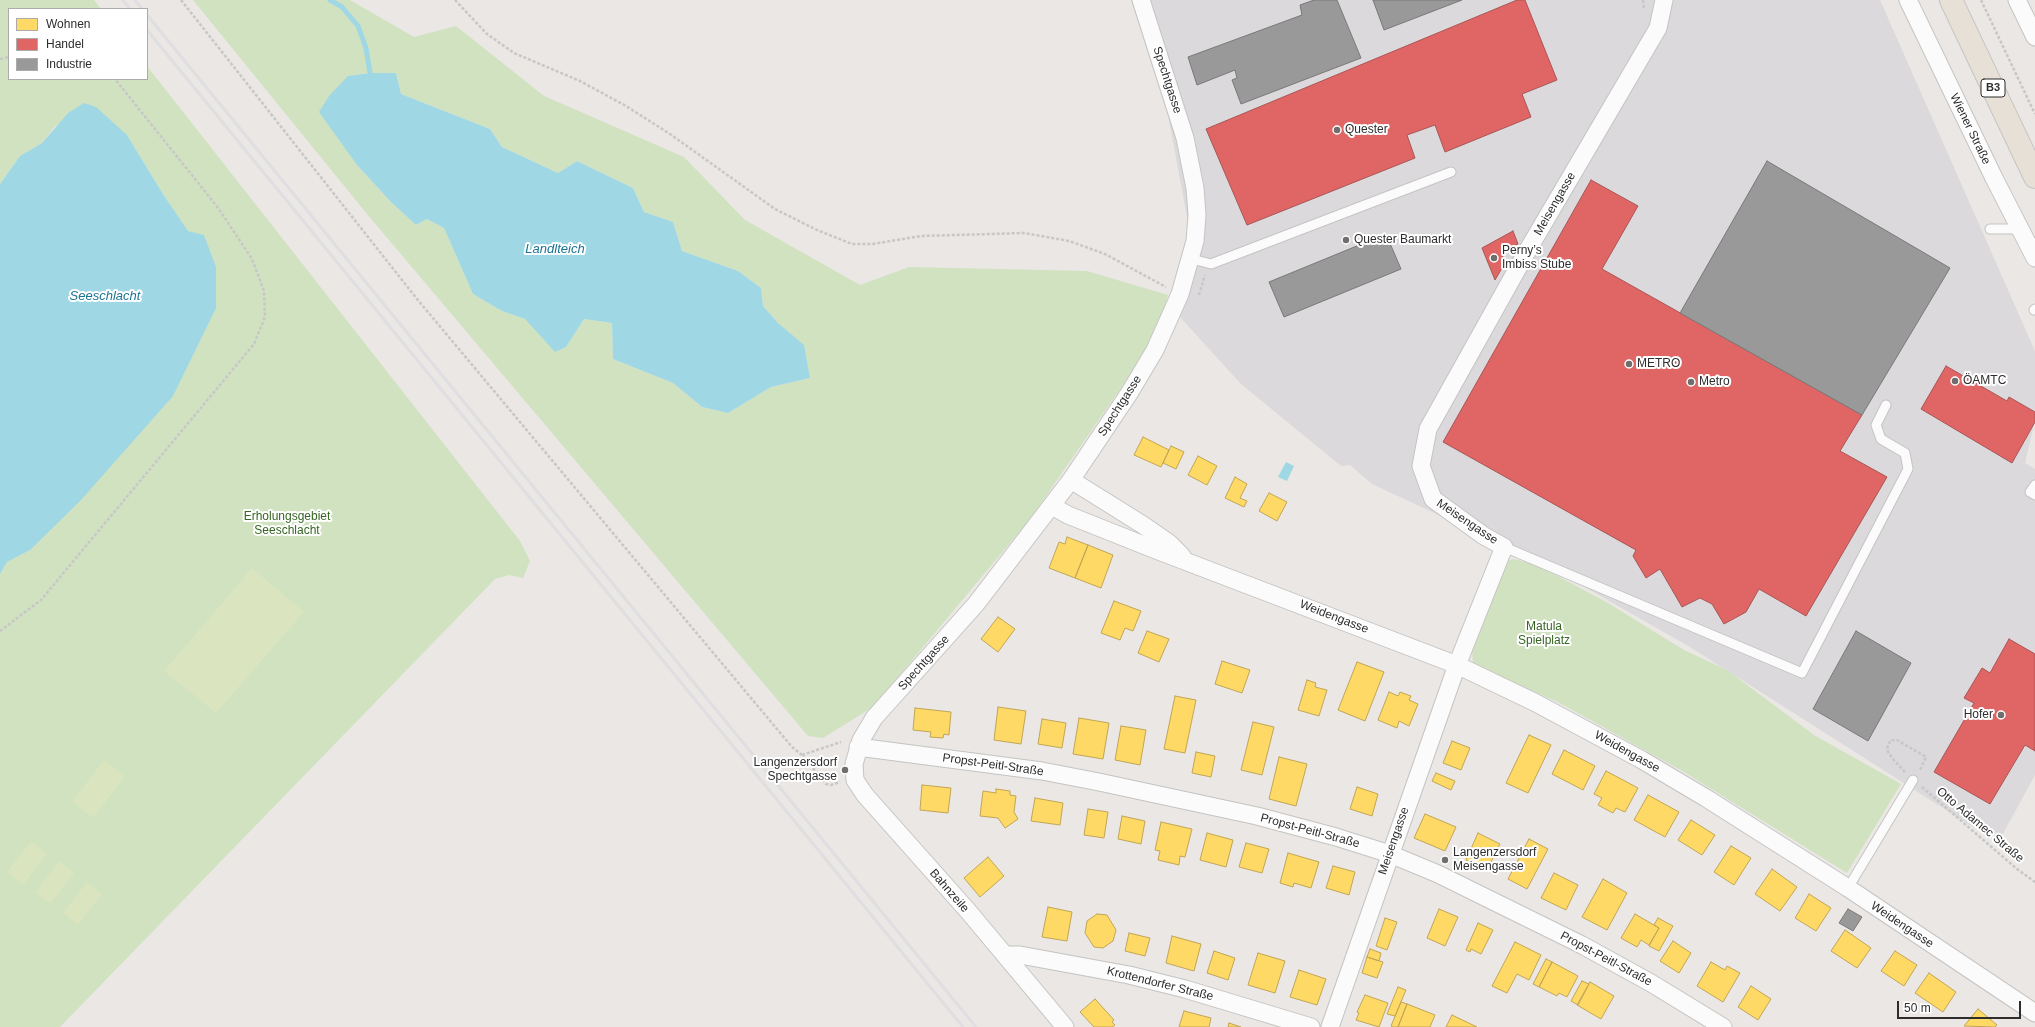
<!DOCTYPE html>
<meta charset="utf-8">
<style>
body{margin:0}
#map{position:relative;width:2035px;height:1027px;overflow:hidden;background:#eae7e4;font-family:Helvetica,sans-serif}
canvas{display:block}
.legend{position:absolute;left:8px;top:8px;width:140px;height:72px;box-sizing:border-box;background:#fff;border:1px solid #ababab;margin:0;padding:5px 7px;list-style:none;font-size:12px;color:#2d2d2d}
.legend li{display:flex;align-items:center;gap:8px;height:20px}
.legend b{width:20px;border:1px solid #ababab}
.scale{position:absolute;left:1897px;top:1001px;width:124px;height:18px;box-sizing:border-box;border:2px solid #2d2d2d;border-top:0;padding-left:5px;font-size:12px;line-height:14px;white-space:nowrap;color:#2d2d2d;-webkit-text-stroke:3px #fff;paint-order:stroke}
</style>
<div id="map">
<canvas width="2035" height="1027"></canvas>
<ul class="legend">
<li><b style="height:11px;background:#ffd966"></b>Wohnen</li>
<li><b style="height:11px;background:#e06666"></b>Handel</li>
<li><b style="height:11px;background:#999"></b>Industrie</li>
</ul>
<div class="scale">50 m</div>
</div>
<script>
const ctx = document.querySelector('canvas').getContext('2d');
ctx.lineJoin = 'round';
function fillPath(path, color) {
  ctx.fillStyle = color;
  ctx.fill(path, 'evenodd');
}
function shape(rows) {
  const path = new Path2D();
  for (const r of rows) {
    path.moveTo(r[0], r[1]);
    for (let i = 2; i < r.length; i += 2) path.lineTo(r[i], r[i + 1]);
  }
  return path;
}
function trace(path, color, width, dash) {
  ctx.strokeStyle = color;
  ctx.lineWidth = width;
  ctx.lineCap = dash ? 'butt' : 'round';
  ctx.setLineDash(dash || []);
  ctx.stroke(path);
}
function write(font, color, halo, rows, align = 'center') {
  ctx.font = font + ' Helvetica,sans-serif';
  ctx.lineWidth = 4;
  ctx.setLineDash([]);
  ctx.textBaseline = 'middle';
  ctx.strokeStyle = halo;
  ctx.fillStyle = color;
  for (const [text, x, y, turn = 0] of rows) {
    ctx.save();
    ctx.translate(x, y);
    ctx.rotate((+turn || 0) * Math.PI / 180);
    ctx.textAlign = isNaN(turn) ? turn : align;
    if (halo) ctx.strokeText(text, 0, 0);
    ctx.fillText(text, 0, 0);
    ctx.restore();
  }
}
const industrial = shape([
 [1131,0,1880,0,2035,351,2035,420,2025,463,2035,469,2035,775,1998,843,1690,647,1546,565,1372,484,1350,465,1341,466,1241,384,1169,305,1183,259,1188,222,1166,104]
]);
const green = shape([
 [0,0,94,0,101,9,9,9,9,79,147,79,147,66,520,541,530,561,523,578,509,575,495,579,60,1027,0,1027,0,574,7,562,30,550,188,232,163,194,127,135,56,125,42,143,20,156,0,184],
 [193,0,350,0,414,37,456,26,544,96,684,157,745,220,860,285,909,267,1087,271,1168,295,1159,326,1125,382,1030,519,873,707,823,738,808,736,367,214],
 [370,73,396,73,401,94,490,129,502,147,558,173,577,161,633,188,644,212,673,222,682,251,738,271,761,288,763,306,778,323,810,378,771,387,728,413,702,407,673,383,613,359,612,323,584,319,566,347,555,351,525,319,502,311,473,294,444,228,427,219,416,225,391,202,357,165,348,76],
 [1514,559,1537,565,1608,603,1684,650,1727,670,1814,735,1901,784,1847,873,1684,772,1558,702,1473,666,1472,647,1507,561]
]);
const pitch = shape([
 [252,568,304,612,216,713,164,671],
 [104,760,125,776,93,818,72,802],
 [31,841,47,854,23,885,7,872],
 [59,861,74,873,50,904,35,892],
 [87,882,102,894,78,925,63,913]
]);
const water = shape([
 [370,73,396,73,401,94,490,129,502,147,558,173,577,161,633,188,644,212,673,222,682,251,738,271,761,288,763,306,778,323,804,345,810,378,771,387,728,413,702,407,673,383,613,359,612,323,584,319,566,347,555,352,525,319,502,311,473,294,444,228,427,219,416,225,391,202,357,165,319,112,329,96,348,76],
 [84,103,96,107,127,135,163,194,188,231,204,235,216,267,216,308,173,396,81,500,30,550,7,562,0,574,0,184,20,156,42,143,68,113],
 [1286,462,1294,466,1287,481,1278,477]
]);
const homes = shape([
 [1143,437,1169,450,1161,467,1134,455,1143,437],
 [1171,446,1184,452,1176,469,1163,463,1171,446],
 [1198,456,1217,466,1207,485,1188,475,1198,456],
 [1235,477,1247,484,1240,498,1247,501,1244,507,1225,498,1235,477],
 [1269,493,1287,502,1277,521,1259,511,1269,493],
 [1067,537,1088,545,1075,578,1049,568,1059,542,1065,544,1067,537],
 [1088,545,1113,555,1101,588,1075,578,1088,545],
 [1114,601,1141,611,1133,631,1125,628,1120,640,1101,633,1114,601],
 [998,617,1015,629,998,652,981,639,998,617],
 [1147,631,1169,639,1159,662,1138,653,1147,631],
 [1222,661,1250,670,1242,693,1215,684,1222,661],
 [1357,662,1384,672,1365,721,1338,710,1357,662],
 [1307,680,1316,683,1315,687,1327,690,1319,716,1298,710,1307,680],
 [1389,692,1398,696,1400,692,1411,696,1409,700,1418,704,1409,726,1399,721,1397,728,1378,720,1389,692],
 [1175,696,1196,700,1185,753,1164,749,1175,696],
 [998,707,1026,711,1021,744,994,740,998,707],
 [915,708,951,712,949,735,944,734,943,738,930,737,931,732,913,730,915,708],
 [1079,718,1109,723,1103,759,1073,754,1079,718],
 [1042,719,1066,723,1062,748,1038,744,1042,719],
 [1253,722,1274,727,1262,775,1241,770,1253,722],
 [1121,726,1146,730,1140,765,1115,760,1121,726],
 [1529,735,1551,745,1528,793,1506,783,1529,735],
 [1452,741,1470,748,1461,770,1443,763,1452,741],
 [1564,750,1595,766,1583,790,1552,774,1564,750],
 [1196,752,1215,756,1211,777,1192,773,1196,752],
 [1279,757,1307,764,1296,806,1269,799,1279,757],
 [1606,771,1638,788,1625,812,1616,808,1613,813,1598,805,1602,798,1594,794,1606,771],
 [1436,773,1455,781,1451,790,1432,781,1436,773],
 [922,785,951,788,948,813,920,810,922,785],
 [1357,787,1378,794,1372,816,1350,809,1357,787],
 [996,789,1010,791,1010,795,1016,796,1014,812,1018,819,1005,828,998,818,980,816,983,791,996,793,996,789],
 [1648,795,1679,812,1665,837,1634,820,1648,795],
 [1035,798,1063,803,1060,825,1031,821,1035,798],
 [1088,809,1108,812,1104,838,1084,835,1088,809],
 [1425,814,1456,827,1445,851,1414,838,1425,814],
 [1122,816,1145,821,1141,844,1118,839,1122,816],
 [1691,820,1715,835,1702,855,1678,840,1691,820],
 [1161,822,1192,829,1185,857,1180,856,1179,865,1158,860,1160,851,1155,850,1161,822],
 [1207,833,1233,840,1226,867,1200,860,1207,833],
 [1478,833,1500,844,1487,870,1466,860,1478,833],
 [1529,839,1548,849,1527,889,1508,879,1529,839],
 [1246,843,1269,849,1262,873,1239,867,1246,843],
 [1731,846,1751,858,1734,885,1714,872,1731,846],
 [1288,853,1319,862,1311,888,1294,883,1293,887,1280,883,1288,853],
 [988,857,1004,876,980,897,964,878,988,857],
 [1333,866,1355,872,1349,895,1326,888,1333,866],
 [1772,869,1797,887,1780,911,1755,894,1772,869],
 [1554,873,1578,885,1566,910,1541,898,1554,873],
 [1603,879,1627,893,1607,930,1582,917,1603,879],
 [1809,894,1831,908,1816,931,1795,918,1809,894],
 [1048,907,1072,912,1067,941,1042,937,1048,907],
 [1439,909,1458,917,1445,946,1427,938,1439,909],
 [1097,914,1107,915,1116,930,1113,941,1103,948,1094,947,1085,933,1087,921,1097,914],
 [1635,914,1659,928,1649,945,1641,940,1637,947,1621,938,1635,914],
 [1385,918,1397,922,1387,950,1376,946,1385,918],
 [1658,918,1673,926,1659,951,1649,946,1659,928,1654,925,1658,918],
 [1478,923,1493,930,1481,954,1471,949,1470,952,1466,950,1478,923],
 [1845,930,1871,948,1857,968,1831,951,1845,930],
 [1129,933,1150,938,1145,956,1125,951,1129,933],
 [1172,936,1201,944,1194,971,1166,963,1172,936],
 [1673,941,1691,953,1679,973,1660,961,1673,941],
 [1515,942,1541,955,1529,980,1517,974,1507,993,1492,986,1515,942],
 [1370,949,1381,953,1379,961,1367,957,1370,949],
 [1214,951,1235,958,1228,980,1207,973,1214,951],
 [1895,951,1917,965,1904,986,1881,971,1895,951],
 [1258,953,1285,961,1275,993,1248,985,1258,953],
 [1367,957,1383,962,1377,978,1362,973,1367,957],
 [1546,959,1552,962,1539,987,1533,984,1546,959],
 [1552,962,1578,976,1567,997,1559,993,1557,996,1539,987,1552,962],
 [1711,962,1725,970,1727,966,1740,973,1723,1002,1697,986,1711,962],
 [1299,970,1326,979,1317,1005,1290,997,1299,970],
 [1929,973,1956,992,1943,1012,1915,993,1929,973],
 [1582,981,1589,984,1578,1005,1571,1001,1582,981],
 [1590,982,1614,996,1601,1019,1577,1005,1590,982],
 [1751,986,1771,999,1758,1020,1738,1007,1751,986],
 [1398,987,1406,990,1395,1016,1387,1014,1398,987],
 [1365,995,1388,1003,1379,1027,1356,1020,1359,1013,1357,1012,1365,995],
 [1095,999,1114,1020,1112,1022,1115,1025,1112,1027,1094,1027,1080,1012,1095,999],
 [1401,1002,1407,1004,1398,1027,1393,1027,1391,1026,1401,1002],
 [1407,1004,1435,1015,1430,1027,1398,1027,1407,1004],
 [1978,1009,1997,1025,1995,1027,1964,1026,1978,1009],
 [1184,1011,1211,1018,1209,1027,1179,1027,1184,1011],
 [1452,1015,1477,1027,1446,1027,1452,1015],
 [1229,1023,1241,1027,1228,1027,1229,1023]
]);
const shops = shape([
 [1517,0,1525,0,1557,80,1522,94,1531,117,1445,152,1435,125,1407,135,1415,158,1247,225,1206,129,1517,0],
 [1591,180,1638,206,1602,269,1862,415,1840,451,1887,477,1806,616,1759,589,1746,612,1724,624,1712,604,1700,598,1682,607,1660,569,1646,578,1633,556,1636,550,1443,442,1591,180],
 [1513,231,1518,244,1501,252,1505,263,1495,280,1482,248,1513,231],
 [1946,366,2007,401,2009,397,2035,412,2035,422,2012,463,1921,409,1946,366],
 [2009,639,2035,654,2035,751,2025,745,1990,804,1934,772,1974,703,1964,698,1982,668,1990,673,2009,639]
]);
const industry = shape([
 [1314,0,1337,0,1361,58,1241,104,1232,80,1237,78,1235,70,1197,85,1188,57,1302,15,1300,5,1314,0],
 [1373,0,1462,0,1384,30,1373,0],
 [1767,161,1950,268,1862,415,1680,313,1767,161],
 [1386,234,1401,269,1284,317,1269,282,1386,234],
 [1856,631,1911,663,1868,741,1813,709,1856,631],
 [1848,909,1862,917,1853,931,1839,923,1848,909]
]);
const stream = shape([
 [330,0,342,7,358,26,366,48,370,73]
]);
const path = shape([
 [181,0,417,299,792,747,802,755,826,784,831,785,840,782],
 [455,0,487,34,514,53,580,81,626,106,670,134,775,209,817,230,852,244,873,244,921,236,1024,233,1069,241,1105,254,1166,287],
 [1643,0,1644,9],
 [1981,0,2035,114],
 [0,59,9,57],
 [1199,295,1205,275],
 [0,631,41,600,254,344,265,317,264,291,252,259,219,209,115,79],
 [802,755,841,742],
 [1905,772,1892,758,1887,750,1888,745,1891,740,1897,740,1926,757,1920,770],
 [1922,787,2017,869,2035,882]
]);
const lane = shape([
 [1990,229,2020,229],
 [1192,259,1211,264,1451,172],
 [2034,310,2035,309],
 [2035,485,2030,492,2035,495],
 [1504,547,1802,673,1908,469,1905,453,1881,439,1876,425,1886,405],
 [1848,888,1913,780]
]);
const street = shape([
 [1908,0,1994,178,2035,258],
 [2017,0,2035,37],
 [1071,480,1143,525,1169,543,1182,556],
 [1052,506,1068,515,1156,550,1457,665,1536,703,1642,760,1706,798,1848,888,2035,1013],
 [858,747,1042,771,1099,782,1257,816,1336,837,1390,854,1438,874,1582,945,1651,983,1723,1027],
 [1005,955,1020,955,1129,975,1185,989,1311,1027],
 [1065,1027,968,911,865,795,855,780,854,764,861,740,874,718,976,604,1071,480,1130,392,1155,350,1180,294,1195,241,1197,215,1195,188,1185,138,1141,0],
 [1330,1027,1457,665,1504,547,1484,536,1433,499,1421,466,1428,429,1529,248,1658,28,1664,0]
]);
const primary = shape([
 [1951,0,2035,177]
]);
const rail = shape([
 [123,0,130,9],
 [135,0,142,9],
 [147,15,976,1027],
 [147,30,963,1027]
]);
const markers = [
 [1337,130,4,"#6f6e6d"],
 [1346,240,4,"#6f6e6d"],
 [1494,258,4,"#6f6e6d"],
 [1629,364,4,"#6f6e6d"],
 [1955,381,4,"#6f6e6d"],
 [1691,382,4,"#6f6e6d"],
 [2001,715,4,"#6f6e6d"],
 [845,770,4,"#6f6e6d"],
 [1445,860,4,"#6f6e6d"]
];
const shields = [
 [1993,88,24]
];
const shieldNames = [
 ["B3",1993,88]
];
const streetNames = [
 ["Spechtgasse",1167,80,72],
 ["Wiener Straße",1970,129,64],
 ["Meisengasse",1555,204,-60],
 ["Spechtgasse",1120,406,-57],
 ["Meisengasse",1467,522,34],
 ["Weidengasse",1334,617,21],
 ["Spechtgasse",924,663,-48],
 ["Weidengasse",1627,752,29],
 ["Propst-Peitl-Straße",993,765,8],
 ["Otto Adamec Straße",1980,825,40],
 ["Propst-Peitl-Straße",1310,831,15],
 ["Meisengasse",1394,841,-71],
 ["Bahnzeile",949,891,49],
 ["Weidengasse",1902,925,34],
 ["Propst-Peitl-Straße",1606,959,28],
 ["Krottendorfer Straße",1160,984,14]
];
const poiNames = [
 ["Quester",1345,130],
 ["Quester Baumarkt",1354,240],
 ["Perny’s",1502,251],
 ["Imbiss Stube",1502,265],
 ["METRO",1637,364],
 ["ÖAMTC",1963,381],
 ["Metro",1699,382],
 ["Hofer",1993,715,"right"],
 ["Langenzersdorf",837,763,"right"],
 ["Spechtgasse",837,777,"right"],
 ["Langenzersdorf",1453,853],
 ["Meisengasse",1453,867]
];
const parkNames = [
 ["Erholungsgebiet",287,517],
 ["Seeschlacht",287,531],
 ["Matula",1544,627],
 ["Spielplatz",1544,641]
];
const waterNames = [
 ["Landlteich",555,249],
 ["Seeschlacht",105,296]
];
fillPath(industrial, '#dbd9db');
fillPath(green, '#d1e2c1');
fillPath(pitch, '#dae5bf');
fillPath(water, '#9fd8e4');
fillPath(homes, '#ffd966');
trace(homes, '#c0a555', 1);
fillPath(shops, '#e06666');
trace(shops, '#a55', 1);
fillPath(industry, '#999');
trace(industry, '#797979', 1);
trace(stream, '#9fd8e4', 5);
trace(lane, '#c4c4c3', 11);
trace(street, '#c4c4c3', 19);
trace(primary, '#c6c4c3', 24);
trace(path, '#c7c7c7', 2.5, [3, 2]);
trace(lane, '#fcfbfb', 9);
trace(street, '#fcfbfb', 17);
trace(primary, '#e6e0d6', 22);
trace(rail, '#dfdee0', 3);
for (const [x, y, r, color] of markers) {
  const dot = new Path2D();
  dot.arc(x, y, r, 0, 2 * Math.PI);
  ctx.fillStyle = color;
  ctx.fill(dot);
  trace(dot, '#fff', 1.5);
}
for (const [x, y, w] of shields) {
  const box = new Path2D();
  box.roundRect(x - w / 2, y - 9, w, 18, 3);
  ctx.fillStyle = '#fff';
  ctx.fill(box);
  trace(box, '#2d2d2d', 1);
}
write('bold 11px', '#2d2d2d', null, shieldNames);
write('12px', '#2d2d2d', '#fff', streetNames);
write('12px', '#2d2d2d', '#fff', poiNames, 'left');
write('12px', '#366523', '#fff', parkNames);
write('italic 13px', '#1b7493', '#fff', waterNames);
</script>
